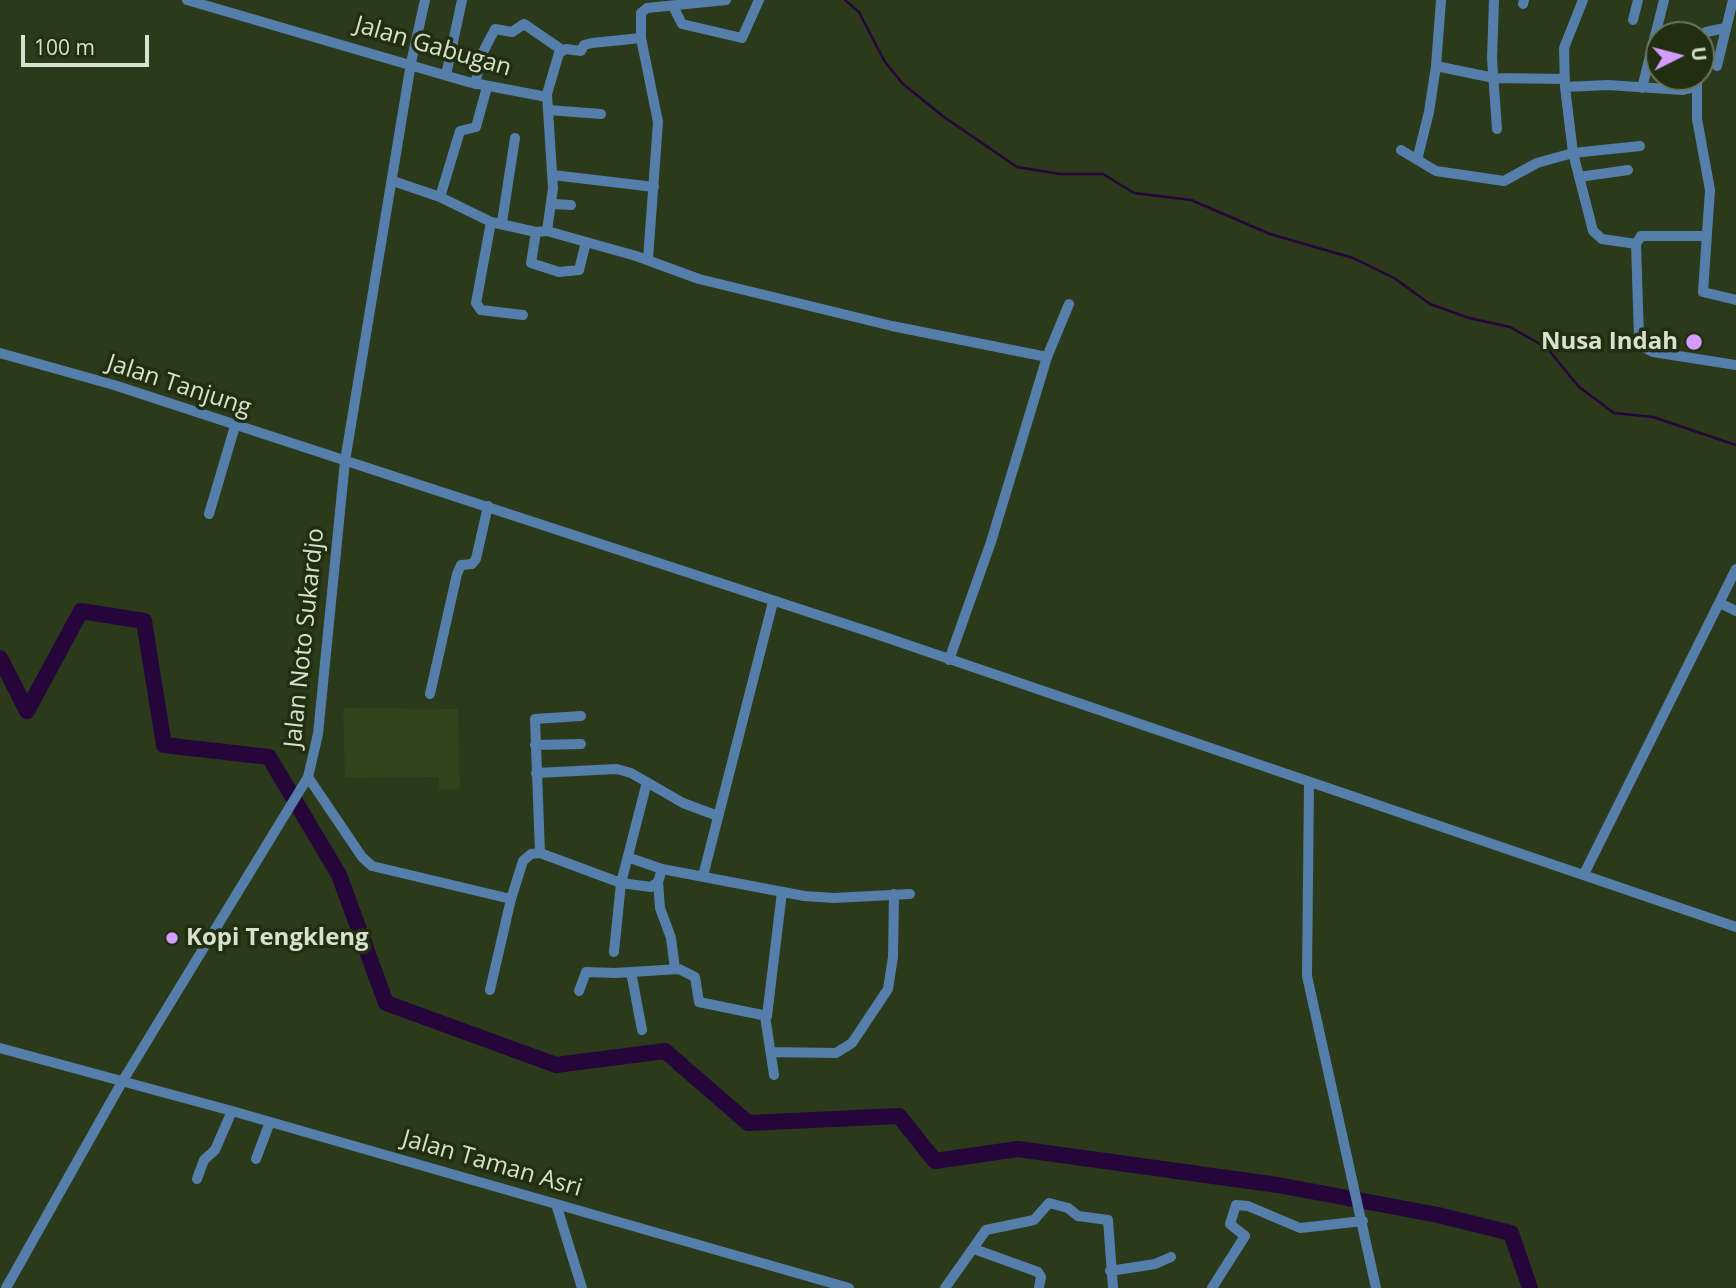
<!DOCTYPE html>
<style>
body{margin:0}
#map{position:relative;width:1736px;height:1288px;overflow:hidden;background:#2b3a1a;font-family:"Open Sans",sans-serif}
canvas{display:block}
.north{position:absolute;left:1645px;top:21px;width:70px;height:70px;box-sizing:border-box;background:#212f10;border:2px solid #6a765c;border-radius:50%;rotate:84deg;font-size:19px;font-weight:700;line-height:28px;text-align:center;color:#d7e1ce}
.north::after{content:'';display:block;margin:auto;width:24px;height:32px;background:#d39cfd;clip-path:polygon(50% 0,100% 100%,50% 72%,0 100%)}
.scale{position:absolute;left:21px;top:35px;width:128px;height:32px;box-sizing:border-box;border:4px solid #d7e1ce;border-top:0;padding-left:9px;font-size:21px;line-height:24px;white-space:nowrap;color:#d7e1ce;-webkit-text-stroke:5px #212f10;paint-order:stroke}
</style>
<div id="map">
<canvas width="1736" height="1288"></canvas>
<div class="north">U</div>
<div class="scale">100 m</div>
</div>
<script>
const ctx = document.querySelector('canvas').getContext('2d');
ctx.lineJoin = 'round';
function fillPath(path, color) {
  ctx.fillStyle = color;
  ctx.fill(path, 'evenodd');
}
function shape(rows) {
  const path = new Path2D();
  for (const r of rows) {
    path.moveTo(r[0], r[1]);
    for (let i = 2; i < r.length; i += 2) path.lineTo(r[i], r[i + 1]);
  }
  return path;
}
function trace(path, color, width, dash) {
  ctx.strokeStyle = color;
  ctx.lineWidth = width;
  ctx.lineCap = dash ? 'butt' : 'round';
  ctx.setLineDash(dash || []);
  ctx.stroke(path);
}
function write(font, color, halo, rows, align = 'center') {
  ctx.font = font + ' "Open Sans",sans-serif';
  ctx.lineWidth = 7;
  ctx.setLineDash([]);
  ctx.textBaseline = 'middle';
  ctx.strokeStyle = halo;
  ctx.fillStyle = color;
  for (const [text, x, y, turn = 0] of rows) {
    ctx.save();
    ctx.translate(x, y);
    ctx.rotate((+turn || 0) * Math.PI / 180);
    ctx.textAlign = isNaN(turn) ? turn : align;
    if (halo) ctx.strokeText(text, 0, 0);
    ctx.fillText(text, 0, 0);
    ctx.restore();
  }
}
const built = shape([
 [343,708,458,709,460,789,438,790,439,777,345,778]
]);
const stream = shape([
 [845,0,859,12,885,62,903,84,944,117,1017,167,1060,174,1103,174,1134,193,1191,200,1270,234,1353,258,1394,278,1430,304,1469,318,1510,327,1547,348,1579,387,1614,413,1653,417,1736,445]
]);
const river = shape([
 [0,658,27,711,81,611,144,621,164,745,269,757,339,875,386,1003,556,1065,665,1051,748,1123,899,1116,935,1161,1018,1149,1278,1185,1438,1215,1511,1233,1530,1288]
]);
const minor = shape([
 [187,0,468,82,547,97],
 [1441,0,1436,66,1494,78,1565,79],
 [1494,0,1492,59,1497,129],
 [1583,0,1564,48,1565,87,1573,153,1593,231,1602,239,1636,244],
 [1523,4,1524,0],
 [673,6,682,24,742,38,759,0],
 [1633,20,1638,0],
 [1701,45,1706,32,1725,28],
 [1717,66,1733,0],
 [446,75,462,0],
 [1697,77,1697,119,1710,190,1703,292,1736,300],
 [475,84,483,52,495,29,512,32,524,24,562,50],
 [1565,87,1608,85,1683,90,1696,87],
 [1642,88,1664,0],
 [548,110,601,114],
 [1401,150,1436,171,1504,181,1537,163,1573,153,1640,146],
 [1417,160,1429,112,1436,66],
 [553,175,654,187],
 [1579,177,1628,170],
 [393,181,440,197,491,222,536,232,547,231,636,256,699,279,892,326,1047,357],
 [440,197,460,131,476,127,487,87],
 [552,204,571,205],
 [491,222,476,303,481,310,523,315],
 [502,222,515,138],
 [547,231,553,188,547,94,559,53,566,49,581,51,584,45,592,43,641,38],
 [536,232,531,263,559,272,579,270,586,242],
 [1707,236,1641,236,1636,244,1639,337,1645,348,1653,352,1736,365],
 [648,259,658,122,641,38,641,13,647,8,726,0],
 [0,353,114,385,873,633,1736,927],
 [209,514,235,426],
 [1720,603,1736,611],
 [949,660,991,542,1047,357,1069,304],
 [430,694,457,574,461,565,472,564,476,559,488,506],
 [535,745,581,744],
 [536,773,617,769,631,773,683,803,718,816],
 [308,777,362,857,372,866,511,899],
 [647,782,621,883,651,887,658,882,662,869,804,896,834,898,910,894],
 [1309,783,1307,976,1376,1288],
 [540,853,535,719,581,716],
 [630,858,662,869],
 [1584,874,1736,569],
 [703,876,773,602],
 [658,882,660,908,671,938,675,969],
 [631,972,642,1030],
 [490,990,511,899,523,861,531,854,540,853,621,883,614,952],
 [579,991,586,972,615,973,679,969,695,977,699,1002,767,1016,782,892],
 [765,1016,774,1075],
 [0,1048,232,1111,849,1288],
 [771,1052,836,1053,852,1043,888,989,893,957,894,894],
 [256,1159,270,1122],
 [197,1179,204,1160,215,1150,232,1111],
 [556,1204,582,1288],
 [974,1249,1038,1272,1041,1277,1039,1288],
 [1110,1271,1155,1264,1171,1257],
 [6,1288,122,1082,308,777,318,734,345,461,411,63,425,0],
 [945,1288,986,1230,1034,1220,1049,1203,1068,1208,1078,1216,1108,1220,1113,1288],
 [1212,1288,1245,1236,1230,1224,1236,1205,1248,1206,1300,1228,1363,1221]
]);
const markers = [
 [1694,342,9,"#d39cfd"],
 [172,938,7,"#d39cfd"]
];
const streetNames = [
 ["Jalan Gabugan",433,47,16],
 ["Jalan Tanjung",179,386,18],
 ["Jalan Noto Sukardjo",305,638,-84],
 ["Jalan Taman Asri",492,1164,16]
];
const poiNames = [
 ["Nusa Indah",1678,342],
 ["Kopi Tengkleng",186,938,"left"]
];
fillPath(built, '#31431c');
trace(stream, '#26053a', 2.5);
trace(river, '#26053a', 16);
trace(minor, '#557faa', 10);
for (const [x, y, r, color] of markers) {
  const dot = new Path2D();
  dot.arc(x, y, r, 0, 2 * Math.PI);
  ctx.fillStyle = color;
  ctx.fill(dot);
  trace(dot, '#212f10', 2.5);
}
write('24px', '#d7e1ce', '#212f10', streetNames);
write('bold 24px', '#d7e1ce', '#212f10', poiNames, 'right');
</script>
